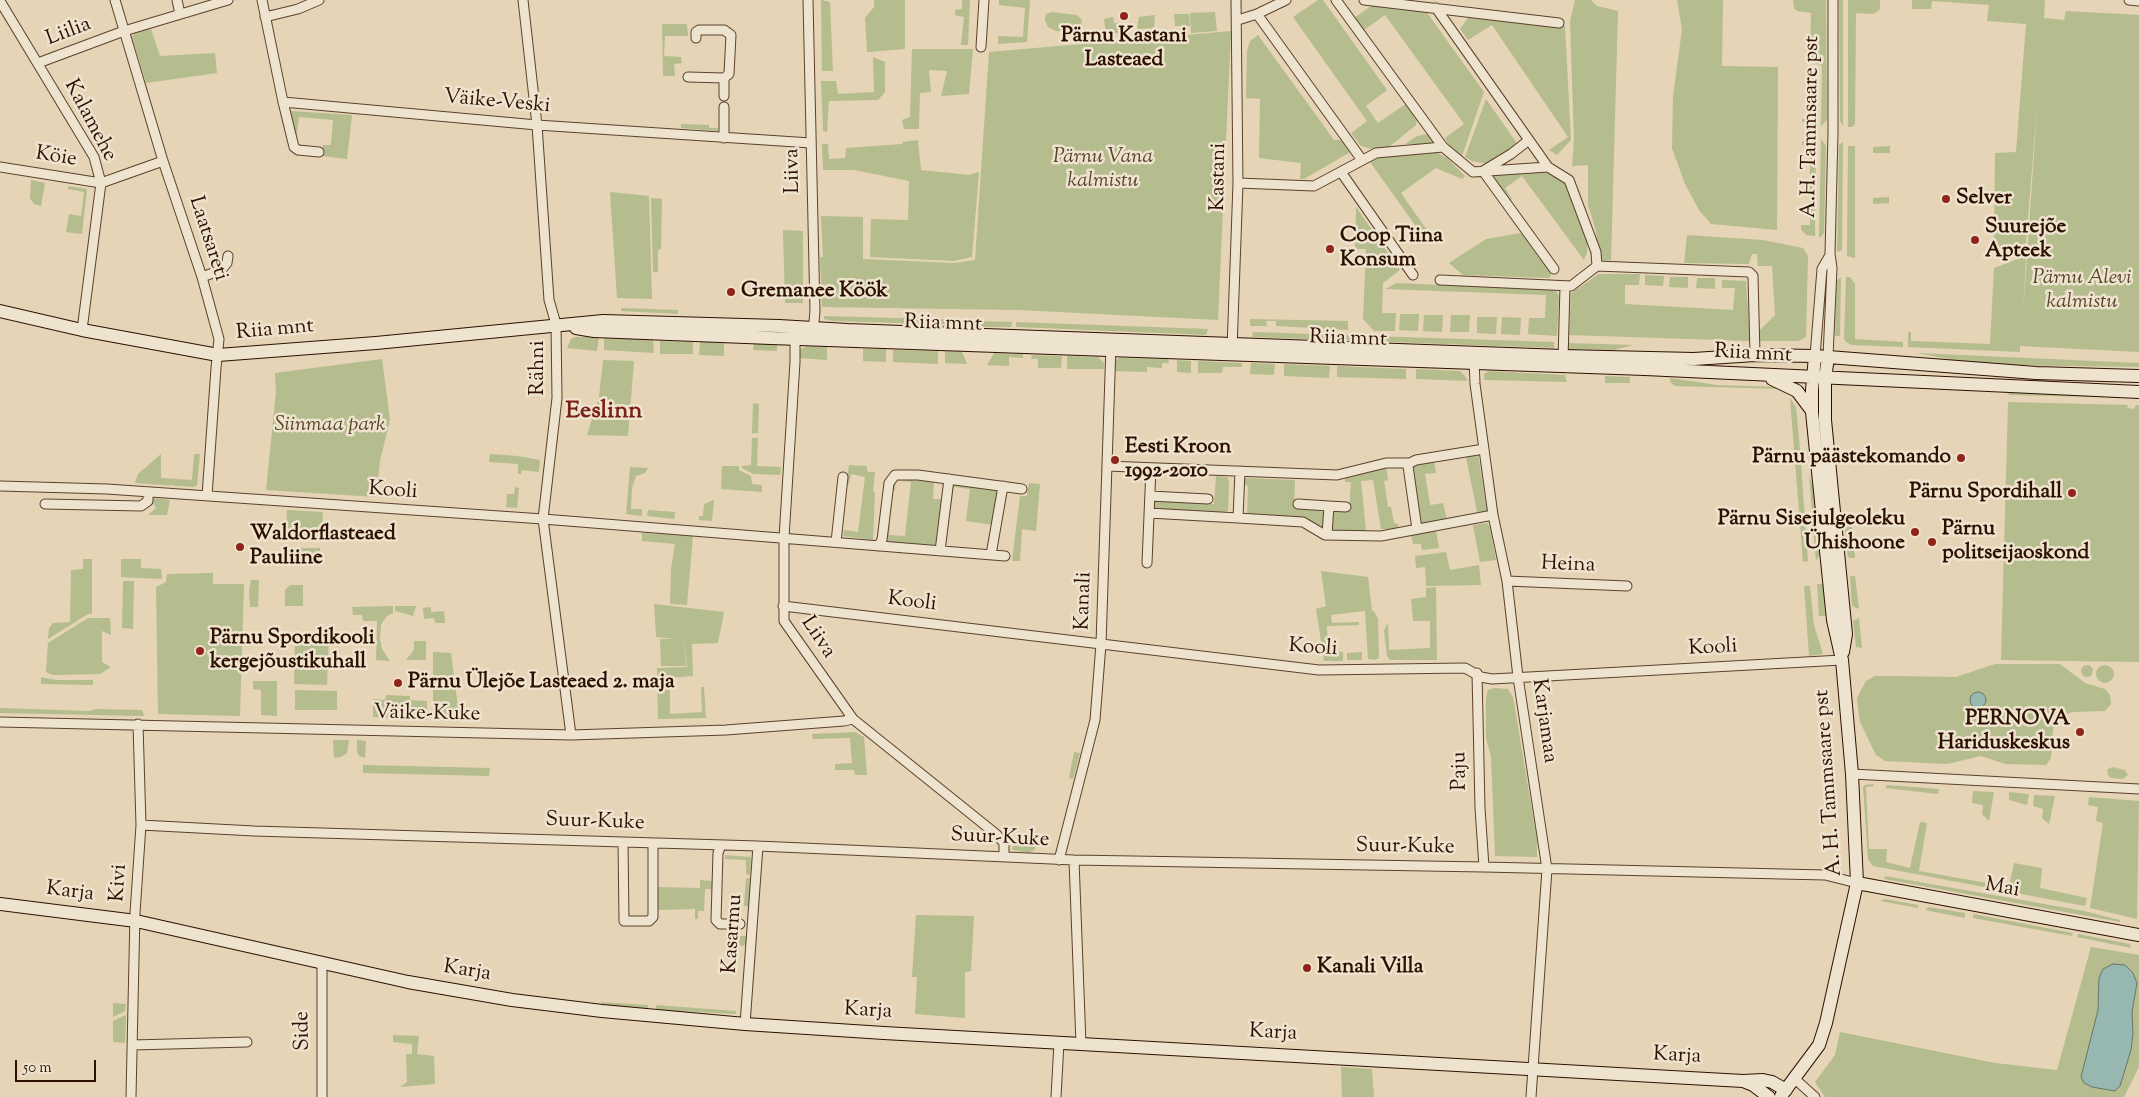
<!DOCTYPE html>
<meta charset="utf-8">
<style>
body{margin:0}
#map{position:relative;width:2139px;height:1097px;overflow:hidden;background:#e5d4b5;font-family:"Sorts Mill Goudy",serif}
canvas{display:block}
.scale{position:absolute;left:15px;top:1060px;width:81px;height:22px;box-sizing:border-box;border:2px solid #2e1000;border-top:0;padding-left:6px;font-size:15px;line-height:18px;white-space:nowrap;color:#2e1000;-webkit-text-stroke:4px #eee3cf;paint-order:stroke}
</style>
<div id="map">
<canvas width="2139" height="1097"></canvas>
<div class="scale">50 m</div>
</div>
<script>
const ctx = document.querySelector('canvas').getContext('2d');
ctx.lineJoin = 'round';
function fillPath(path, color) {
  ctx.fillStyle = color;
  ctx.fill(path, 'evenodd');
}
function shape(rows) {
  const path = new Path2D();
  for (const r of rows) {
    if (r.length === 3) {
      path.moveTo(r[0] + r[2], r[1]);
      path.arc(r[0], r[1], r[2], 0, 2 * Math.PI);
      continue;
    }
    path.moveTo(r[0], r[1]);
    for (let i = 2; i < r.length; i += 2) path.lineTo(r[i], r[i + 1]);
  }
  return path;
}
function trace(path, color, width, dash) {
  ctx.strokeStyle = color;
  ctx.lineWidth = width;
  ctx.lineCap = dash ? 'butt' : 'round';
  ctx.setLineDash(dash || []);
  ctx.stroke(path);
}
function write(font, color, halo, rows, align = 'center') {
  ctx.font = font + ' "Sorts Mill Goudy",serif';
  ctx.lineWidth = 5;
  ctx.setLineDash([]);
  ctx.textBaseline = 'middle';
  ctx.strokeStyle = halo;
  ctx.fillStyle = color;
  for (const [text, x, y, turn = 0] of rows) {
    ctx.save();
    ctx.translate(x, y);
    ctx.rotate((+turn || 0) * Math.PI / 180);
    ctx.textAlign = isNaN(turn) ? turn : align;
    if (halo) ctx.strokeText(text, 0, 0);
    ctx.fillText(text, 0, 0);
    ctx.restore();
  }
}
const green = shape([
 [821,0,830,2,833,71,822,71],
 [874,0,905,0,905,49,867,52,865,18,874,7],
 [962,0,970,0,968,45,961,45,964,17,955,15,955,10,962,9],
 [999,0,1030,0,1027,42,998,44,998,36,1023,37,1025,8,999,5],
 [1318,0,1323,0,1387,90,1366,106,1378,123,1407,103,1417,117,1416,125,1389,147,1375,150,1361,146,1351,133,1367,121,1293,17],
 [1575,0,1591,0,1597,6,1618,11,1611,260,1599,261,1596,231,1588,205,1588,165,1572,166,1574,140,1570,21],
 [1677,0,1723,0,1722,66,1778,67,1777,230,1711,224,1699,210,1685,184,1672,148,1673,97,1682,29],
 [1793,0,1826,0,1827,120,1821,126,1822,66,1810,61,1811,13,1797,11,1794,8],
 [1839,0,1843,0,1843,126,1840,121],
 [1848,0,1880,0,1880,9,1877,12,1872,14,1856,13,1855,124,1852,127,1848,127],
 [1912,0,2045,0,2044,18,2064,20,2066,11,2139,15,2139,352,2020,346,2020,352,1908,347,1908,332,1911,332,1911,341,1990,344,1994,268,2026,256,2023,314,2038,95,2026,243,1994,256,1995,153,2016,152,2026,24,1987,21,1989,5,1932,1,1931,9,1912,9],
 [1374,4,1425,10,1484,92,1462,156,1450,147,1445,138,1464,124,1385,15,1364,30,1354,18],
 [1052,12,1077,15,1082,20,1081,26,1072,32,1056,31,1048,27,1045,20,1046,14],
 [1215,12,1217,31,1191,33,1190,13],
 [1174,14,1189,14,1190,26,1175,26],
 [1155,15,1154,28,1137,29,1139,17],
 [1469,16,1565,26,1571,140,1557,155,1549,150,1568,137,1492,25,1468,40,1460,29],
 [1113,17,1114,23,1123,23,1122,33,1106,33,1104,19],
 [662,24,687,24,688,36,665,36,664,56,681,57,682,63,674,64,675,76,663,76],
 [151,29,160,56,215,53,217,73,146,83,132,37,135,32],
 [1231,31,1218,320,1018,310,822,307,820,257,823,257,821,216,863,217,863,259,955,263,975,260,989,52],
 [1258,35,1334,140,1343,140,1352,151,1304,179,1300,179,1301,163,1259,158,1260,99,1246,98,1247,51,1250,41],
 [912,49,973,49,969,94,941,96,947,71,929,70,931,92,920,93,919,129,904,129,902,120,910,117],
 [873,57,885,62,885,92,878,100,829,101,827,132,823,131,821,81,836,81,838,94,874,92],
 [1812,69,1817,69,1815,126,1807,125,1802,121,1802,119,1811,118],
 [1486,99,1518,145,1488,164,1472,161,1465,157],
 [291,111,352,115,347,159,322,156,323,145,331,145,333,120,299,117,296,141,292,129],
 [681,124,709,125,709,128,718,128,718,131,681,128],
 [1426,134,1431,135,1436,144,1405,144,1417,136],
 [1809,138,1816,138,1815,236,1806,235,1801,229,1801,225,1810,225,1810,146,1802,145,1802,142],
 [1821,139,1826,146,1824,233,1821,237,1819,237],
 [918,140,921,170,969,175,979,172,972,257,954,261,870,257,871,219,908,220,909,181,854,170,823,170,822,144,828,144,829,159,845,158,846,148,902,144,903,142],
 [1843,142,1842,250,1837,252,1839,145],
 [1848,146,1855,146,1855,258,1847,256],
 [1890,146,1890,153,1873,153,1873,147],
 [1436,152,1447,158,1465,176,1462,179,1436,168,1401,193,1429,233,1428,243,1370,162,1380,157],
 [1547,171,1567,182,1588,234,1587,253,1584,260,1522,176,1505,188,1512,199,1509,202,1490,174],
 [31,180,45,183,41,206,34,204,30,198],
 [68,186,87,189,82,234,66,232,69,214,81,216,84,192,68,189],
 [610,192,649,196,652,299,617,298],
 [1889,197,1889,203,1873,204,1873,198],
 [651,198,662,199,661,249,658,250,658,272,653,272],
 [1356,207,1400,270,1383,283,1382,313,1396,313,1395,331,1374,331,1363,319,1366,249,1355,249],
 [783,230,803,231,803,303,785,303],
 [1521,233,1550,272,1551,276,1549,278,1463,275,1449,263,1486,239],
 [1687,235,1763,240,1803,248,1808,256,1806,337,1798,341,1758,341,1758,332,1775,315,1772,266,1758,266,1757,254,1752,254,1749,264,1684,263],
 [1599,274,1640,274,1639,285,1625,285,1625,304,1733,310,1735,288,1722,288,1722,280,1746,281,1750,341,1569,335,1571,293],
 [1645,275,1664,276,1663,286,1645,285],
 [1670,277,1688,277,1688,288,1669,287],
 [1841,277,1840,336,1835,336,1836,281],
 [1846,277,1850,277,1855,284,1855,339,1903,342,1903,347,1851,345,1846,342,1844,339],
 [1697,278,1715,278,1715,289,1696,288],
 [1397,283,1552,290,1556,291,1559,296,1557,336,1528,334,1529,318,1545,318,1546,295,1385,289],
 [621,308,678,310,678,314,621,311],
 [1400,314,1419,314,1418,331,1399,330],
 [1424,315,1443,315,1442,332,1423,331],
 [1451,315,1470,315,1469,332,1450,332],
 [824,316,969,320,969,322,966,325,832,321,824,319],
 [1477,317,1497,317,1496,334,1477,333],
 [1502,317,1521,318,1520,335,1501,334],
 [1250,319,1348,321,1348,330,1276,326,1276,321,1266,321,1267,326,1250,326],
 [975,321,1012,322,1011,327,978,327],
 [1016,322,1208,329,1206,335,1016,327],
 [1253,332,1554,342,1554,348,1252,337],
 [575,337,599,337,597,351,567,348,571,339],
 [604,338,653,340,654,353,604,350],
 [660,341,693,342,693,354,660,354],
 [700,342,724,342,724,356,699,355],
 [1568,343,1633,345,1614,350,1568,349],
 [754,344,777,344,777,351,753,350],
 [807,346,827,347,827,360,798,358,800,350],
 [863,349,886,349,886,362,863,361],
 [893,350,938,351,938,364,893,362],
 [945,351,962,352,967,364,945,363],
 [994,353,1023,354,1023,358,1009,357,1009,366,987,365],
 [1917,353,2139,363,2139,367,1999,365,1964,362],
 [1032,355,1062,356,1061,368,1038,368,1038,359,1031,359],
 [1067,356,1098,357,1104,363,1104,369,1067,369],
 [1119,358,1168,359,1169,363,1162,363,1162,368,1147,367,1147,372,1113,371,1114,361],
 [382,359,390,420,380,461,376,497,266,490,276,392,275,373],
 [603,360,634,361,628,436,587,435,599,397],
 [1177,360,1191,361,1191,373,1177,372],
 [1198,361,1242,363,1242,367,1223,367,1222,373,1198,373],
 [1251,363,1275,364,1274,375,1250,374],
 [1284,364,1330,366,1329,378,1284,376],
 [1337,366,1406,369,1406,379,1337,377],
 [1416,369,1460,371,1466,377,1467,381,1416,379],
 [1489,371,1565,375,1567,382,1484,380,1484,374],
 [1605,376,1630,377,1630,383,1605,383],
 [1670,378,1717,385,1777,387,1782,389,1675,386,1671,383],
 [2011,391,2138,398,2007,395],
 [1790,398,1796,407,1800,450,1808,561,1803,562],
 [2008,402,2128,405,2127,408,2134,409,2136,405,2139,405,2139,662,2001,660],
 [753,403,759,404,758,433,752,433],
 [752,438,758,438,757,466,781,467,780,475,753,474,742,468,742,466,751,465],
 [1478,453,1487,511,1477,512,1466,457],
 [161,454,161,478,192,480,194,454,200,454,197,485,194,487,135,483,138,474],
 [490,454,518,456,540,460,539,472,522,470,521,474,518,474,518,464,489,462],
 [1434,460,1436,473,1425,474,1430,505,1443,503,1447,520,1422,523,1419,522,1410,467,1412,464],
 [849,465,866,466,868,472,875,472,873,491,875,492,873,540,843,536,844,530,858,532,865,477,851,474,849,484,846,484],
 [722,466,739,466,739,470,751,476,752,484,762,485,762,492,721,489],
 [1386,466,1388,480,1384,481,1388,507,1391,507,1394,523,1398,524,1398,529,1381,529,1373,480,1361,481,1366,531,1332,531,1334,511,1349,511,1351,482,1345,482,1345,475],
 [630,467,648,468,645,473,636,476,632,488,631,509,642,509,642,516,626,514],
 [1809,475,1814,489,1820,554,1816,561],
 [1216,476,1227,477,1229,481,1228,511,1221,513,1159,509,1153,507,1154,501,1214,504],
 [899,477,934,480,933,499,942,499,935,546,888,542,886,538,888,522,890,522,889,535,905,536,911,482,896,480,895,490,892,490,893,481],
 [1245,478,1295,480,1294,507,1325,512,1324,531,1306,519,1247,517,1248,486,1244,484],
 [954,482,995,488,997,493,993,525,966,521,970,489,954,487,952,497,949,496,951,487],
 [1029,483,1040,484,1036,531,1022,529,1020,561,1012,561,1020,496,1027,496],
 [515,487,519,488,517,508,506,507,507,494,514,494],
 [155,498,170,500,167,515,148,515,156,508,151,500],
 [714,500,712,521,699,520,699,516,703,516,704,504],
 [287,510,323,512,321,541,286,540],
 [648,510,675,512,674,519,647,516],
 [1851,516,1855,558,1851,558,1848,557,1844,520],
 [1487,523,1490,527,1496,560,1480,562,1473,525],
 [1436,531,1439,548,1422,550,1421,544,1413,544,1411,535],
 [642,533,693,535,687,605,670,604,671,569,675,544,642,541],
 [286,548,320,548,320,558,284,557],
 [1446,552,1450,570,1479,565,1481,585,1426,586,1425,567,1416,568,1415,556],
 [83,559,92,559,92,614,88,614,48,639,49,628,53,623,70,622,71,570,83,569],
 [121,559,141,559,141,568,161,569,162,579,121,577],
 [1321,571,1368,577,1372,611,1374,611,1378,619,1379,658,1375,660,1368,659,1365,611,1331,615,1332,623,1359,622,1359,625,1327,626,1328,651,1343,652,1343,661,1324,661,1316,609,1326,606],
 [213,573,213,584,244,584,240,716,158,714,156,587,166,582,167,574],
 [1850,576,1855,576,1859,609,1852,606],
 [251,580,259,580,258,607,250,607,249,591],
 [123,581,134,581,133,629,122,628],
 [1817,584,1823,584,1825,616,1819,616],
 [290,585,303,585,303,606,285,606,285,590],
 [1804,586,1810,586,1814,625,1823,654,1809,656],
 [1436,587,1437,660,1390,660,1387,656,1384,630,1388,623,1389,650,1430,648,1430,621,1413,621,1411,599,1426,597,1426,588],
 [654,604,724,612,718,643,692,644,693,676,670,678,670,714,702,712,701,687,704,687,706,718,658,719,657,668,687,667,684,640,686,666,661,666,660,639,675,639,656,637],
 [393,606,393,613,387,616,381,624,380,639,382,649,390,661,376,660,377,621,363,621,362,615,353,615,352,607],
 [395,606,416,606,413,616,395,611],
 [431,607,431,612,444,611,445,623,435,623,434,618,424,619,423,608],
 [88,618,110,618,111,635,102,631,102,662,111,667,100,674,53,675,46,672,48,643],
 [1859,618,1862,648,1856,647,1853,621],
 [295,636,329,637,327,685,294,684],
 [414,641,426,641,426,660,406,660,414,650],
 [433,652,451,653,460,722,433,720],
 [1362,652,1362,660,1347,660,1347,653],
 [1995,664,2060,664,2085,683,2105,689,2110,695,2111,704,2105,711,2072,712,2060,717,2053,729,2051,758,2046,765,2005,764,1981,756,1947,764,1885,761,1876,755,1860,722,1858,708,1857,698,1866,681,1875,676,1892,676,1956,677],
 [2105,674,9],
 [2087,671,6],
 [41,677,56,680,93,680,93,685,41,684],
 [253,681,277,681,277,716,261,715,261,690,253,689],
 [1494,688,1508,689,1513,697,1537,840,1537,857,1495,856,1491,756,1486,738,1486,698,1488,690],
 [295,690,337,691,337,710,295,710],
 [386,695,410,696,410,700,427,701,427,720,373,717,373,699,385,700],
 [0,708,89,711,96,709,142,710,144,716,0,713],
 [855,732,864,737,867,775,855,775,854,770,835,770,835,764,852,763,850,738,813,739,812,734],
 [333,740,349,740,347,753,341,757,334,758],
 [357,740,366,741,365,758,359,756,357,752],
 [1074,752,1080,753,1073,779,1069,778],
 [363,765,490,768,489,776,363,773],
 [2112,767,2125,770,2128,775,2123,779,2111,778,2108,775,2107,770],
 [1873,784,1874,786,1866,787,1869,849,1887,849,1886,862,1910,868,1920,822,1927,823,1919,871,2009,887,2014,863,2042,868,2040,888,2087,898,2085,906,1873,866,1868,859,1863,787,1865,785],
 [1887,785,1939,789,1938,794,1885,788],
 [1973,791,1994,792,1989,821,1982,814,1983,805,1972,803],
 [2009,792,2029,794,2027,805,2009,800],
 [2034,795,2055,796,2049,824,2042,818,2043,809,2033,806],
 [2089,797,2139,801,2137,919,2090,908,2103,823,2096,821,2098,807,2088,805],
 [1018,835,1038,843,1034,850,1029,853,1013,850,1012,848],
 [725,855,751,857,750,875,746,874,746,860,725,859],
 [1885,876,2084,911,2120,920,2120,922,1884,879],
 [746,878,750,878,749,906,744,906],
 [700,880,714,881,713,889,705,889,704,911,698,911,698,919,695,919,695,909,658,910,658,887,700,888],
 [1885,899,1918,905,1918,908,1880,901],
 [1929,907,1965,913,1965,918,1925,910],
 [1973,914,2073,933,2072,936,1973,918],
 [916,915,974,916,971,971,965,972,965,1018,915,1014,917,977,912,977],
 [2078,934,2130,944,2131,948,2077,937],
 [735,936,747,936,747,943,743,946,736,945],
 [2091,947,2139,955,2139,1067,2124,1097,1825,1097,1815,1082,1835,1055,1840,1032,1995,1063,2057,1070],
 [601,1002,648,1005,648,1009,601,1005],
 [113,1003,126,1004,125,1011,113,1017],
 [656,1005,736,1011,736,1014,656,1010],
 [126,1015,125,1043,113,1042,113,1021],
 [393,1035,419,1036,417,1054,434,1056,435,1084,400,1087,407,1082,406,1054,412,1054,412,1044,393,1042],
 [1341,1067,1372,1069,1374,1097,1342,1097]
]);
const water = shape([
 [1978,700,8],
 [2113,964,2125,965,2133,973,2137,983,2132,1012,2133,1034,2131,1050,2120,1086,2115,1091,2092,1087,2084,1083,2081,1077,2098,1010,2099,978,2103,969,2113,964]
]);
const street = shape([
 [115,0,163,161,202,277,219,339,216,368,207,496],
 [177,0,180,14],
 [262,0,283,102,537,125,811,143],
 [523,0,537,125,549,300,556,324,557,398,543,519,571,735],
 [808,0,815,311,813,332],
 [1336,0,1443,147],
 [1364,0,1559,23],
 [2129,0,2139,1],
 [0,1,94,157,101,183,82,330],
 [1436,8,1548,167],
 [1257,14,1362,160],
 [265,17,298,9,319,0],
 [1238,20,1257,14,1286,0],
 [696,38,696,32,699,30,724,30,731,35,729,74,724,78],
 [981,47,984,0],
 [38,63,124,31,228,0],
 [688,77,724,78,724,96],
 [283,102,294,147,298,150,319,152],
 [724,107,724,138],
 [1529,140,1511,154,1483,171,1554,269],
 [0,167,101,183,163,161],
 [1341,172,1413,275],
 [1238,183,1314,186,1376,153,1443,147,1473,172,1548,167,1569,180,1596,252,1597,266,1749,272,1753,276,1755,355],
 [202,277,221,270,227,263,228,256],
 [1440,280,1571,286,1597,266],
 [795,335,795,362,784,538,784,621,853,719,996,834,1004,843,1004,856],
 [1232,349,1238,183,1236,0],
 [1815,356,1822,269,1830,255],
 [1828,357,1832,268,1830,254,1833,133,1833,0],
 [1474,358,1475,384,1493,515,1507,581,1518,677,1547,869,1531,1097],
 [1563,360,1565,286],
 [1107,466,1337,475,1386,463,1410,463],
 [1240,471,1238,518,1303,522,1325,535,1381,536,1493,515],
 [0,486,107,489,543,519,1005,556],
 [1150,496,1208,499],
 [45,504,141,506,148,501,148,492],
 [1298,504,1329,506,1327,535],
 [1329,506,1346,507],
 [1149,513,1238,518],
 [1417,529,1408,466,1410,463,1416,460,1484,449],
 [836,542,843,477],
 [878,546,882,540,889,483,895,475,918,475,1022,489],
 [940,551,949,479],
 [991,555,1003,486],
 [1147,563,1151,468],
 [1507,581,1627,586],
 [783,606,1319,670,1465,668,1481,677,1492,679,1842,660],
 [1477,673,1480,808,1484,867],
 [0,722,571,735,726,730,844,721,853,719],
 [1852,774,2139,789],
 [141,825,254,831,758,846,1074,860,1484,867,1825,875,1857,883],
 [623,842,624,921,649,921,653,917,653,843],
 [721,845,718,853,716,920,720,924,740,924],
 [1059,860,1095,720,1101,644,1111,345],
 [1074,860,1081,1044],
 [745,1024,758,846],
 [132,1045,247,1042],
 [1795,1079,1815,1097],
 [131,1097,135,913,141,825,138,724],
 [322,1097,322,964],
 [1056,1097,1059,1043]
]);
const secondary = shape([
 [0,311,82,330,218,355,376,343,603,321,779,326,847,330,1563,356,1694,359,1755,355,1815,356,2036,373,2139,376],
 [576,328,594,331,771,338,1645,369,2139,392],
 [1828,357,1825,379,1825,420,1846,634,1843,652],
 [1772,379,1797,391,1812,411],
 [1857,883,2139,935],
 [0,904,136,921,408,982,512,1000,602,1011,745,1024,884,1033,1743,1081,1763,1080,1772,1082,1786,1090],
 [1743,1081,1753,1085,1769,1097],
 [1781,1096,1819,1045,1826,1023,1857,883,1852,774,1842,660,1833,620,1812,412,1812,390,1815,356]
]);
const markers = [
 [1124,16,5,"#8f2418"],
 [1946,199,5,"#8f2418"],
 [1975,240,5,"#8f2418"],
 [1330,249,5,"#8f2418"],
 [731,292,5,"#8f2418"],
 [1961,458,5,"#8f2418"],
 [1115,460,5,"#8f2418"],
 [2072,493,5,"#8f2418"],
 [1915,532,5,"#8f2418"],
 [1932,542,5,"#8f2418"],
 [240,547,5,"#8f2418"],
 [200,651,5,"#8f2418"],
 [398,683,5,"#8f2418"],
 [2080,732,5,"#8f2418"],
 [1307,968,5,"#8f2418"]
];
const streetNames = [
 ["Liilia",69,33,-21],
 ["Väike-Veski",497,103,5],
 ["Kalamehe",89,121,62],
 ["A.H. Tammsaare pst",1812,127,-89],
 ["Köie",56,158,9],
 ["Liiva",794,171,-91],
 ["Kastani",1220,177,-89],
 ["Laatsareti",207,239,72],
 ["Riia mnt",943,325,2],
 ["Riia mnt",275,331,-5],
 ["Riia mnt",1348,340,2],
 ["Riia mnt",1753,355,3],
 ["Rähni",539,368,-90],
 ["Kooli",393,492,4],
 ["Heina",1568,566,2],
 ["Kanali",1085,601,-88],
 ["Kooli",912,603,7],
 ["Liiva",817,638,56],
 ["Kooli",1313,649,4],
 ["Kooli",1713,649,-3],
 ["Väike-Kuke",427,715,1],
 ["Karjamaa",1543,721,82],
 ["Paju",1461,771,-91],
 ["A. H. Tammsaare pst",1830,783,-94],
 ["Suur-Kuke",595,823,2],
 ["Suur-Kuke",1000,839,3],
 ["Suur-Kuke",1405,848,1],
 ["Kivi",120,883,-86],
 ["Mai",2002,889,10],
 ["Karja",70,893,7],
 ["Kasarmu",734,934,-86],
 ["Karja",467,972,9],
 ["Karja",868,1012,3],
 ["Side",304,1031,-91],
 ["Karja",1273,1034,3],
 ["Karja",1677,1057,3]
];
const poiNames = [
 ["Pärnu Kastani",1124,37,"center"],
 ["Lasteaed",1124,61,"center"],
 ["Selver",1956,199],
 ["Suurejõe",1985,228],
 ["Apteek",1985,252],
 ["Coop Tiina",1340,237],
 ["Konsum",1340,261],
 ["Gremanee Köök",741,292],
 ["Eesti Kroon",1125,448],
 ["1992-2010",1125,472],
 ["Pärnu päästekomando",1951,458,"right"],
 ["Pärnu Spordihall",2062,493,"right"],
 ["Pärnu Sisejulgeoleku",1905,520,"right"],
 ["Ühishoone",1905,544,"right"],
 ["Pärnu",1942,530],
 ["politseijaoskond",1942,554],
 ["Waldorflasteaed",250,535],
 ["Pauliine",250,559],
 ["Pärnu Spordikooli",210,639],
 ["kergejõustikuhall",210,663],
 ["Pärnu Ülejõe Lasteaed 2. maja",408,683],
 ["PERNOVA",2070,720,"right"],
 ["Hariduskeskus",2070,744,"right"],
 ["Kanali Villa",1317,968]
];
const parkNames = [
 ["Pärnu Vana",1103,158],
 ["kalmistu",1103,182],
 ["Pärnu Alevi",2082,279],
 ["kalmistu",2082,303],
 ["Siinmaa park",330,426]
];
const quarterNames = [
 ["Eeslinn",604,413]
];
fillPath(green, '#b5bc8d');
fillPath(water, '#96b8b0');
trace(water, '#6c756a', 1);
trace(street, '#5c412d', 11);
trace(secondary, '#2e1000', 14);
trace(street, '#eee3cf', 9);
trace(secondary, '#eee3cf', 12);
for (const [x, y, r, color] of markers) {
  const dot = new Path2D();
  dot.arc(x, y, r, 0, 2 * Math.PI);
  ctx.fillStyle = color;
  ctx.fill(dot);
  trace(dot, '#eee3cf', 2);
}
write('21px', '#2e1000', '#eee3cf', streetNames);
write('bold 21px', '#2e1000', '#eee3cf', poiNames, 'left');
write('italic 21px', '#56442a', '#eee3cf', parkNames);
write('bold 24px', '#7a1f14', '#eee3cf', quarterNames);
</script>
